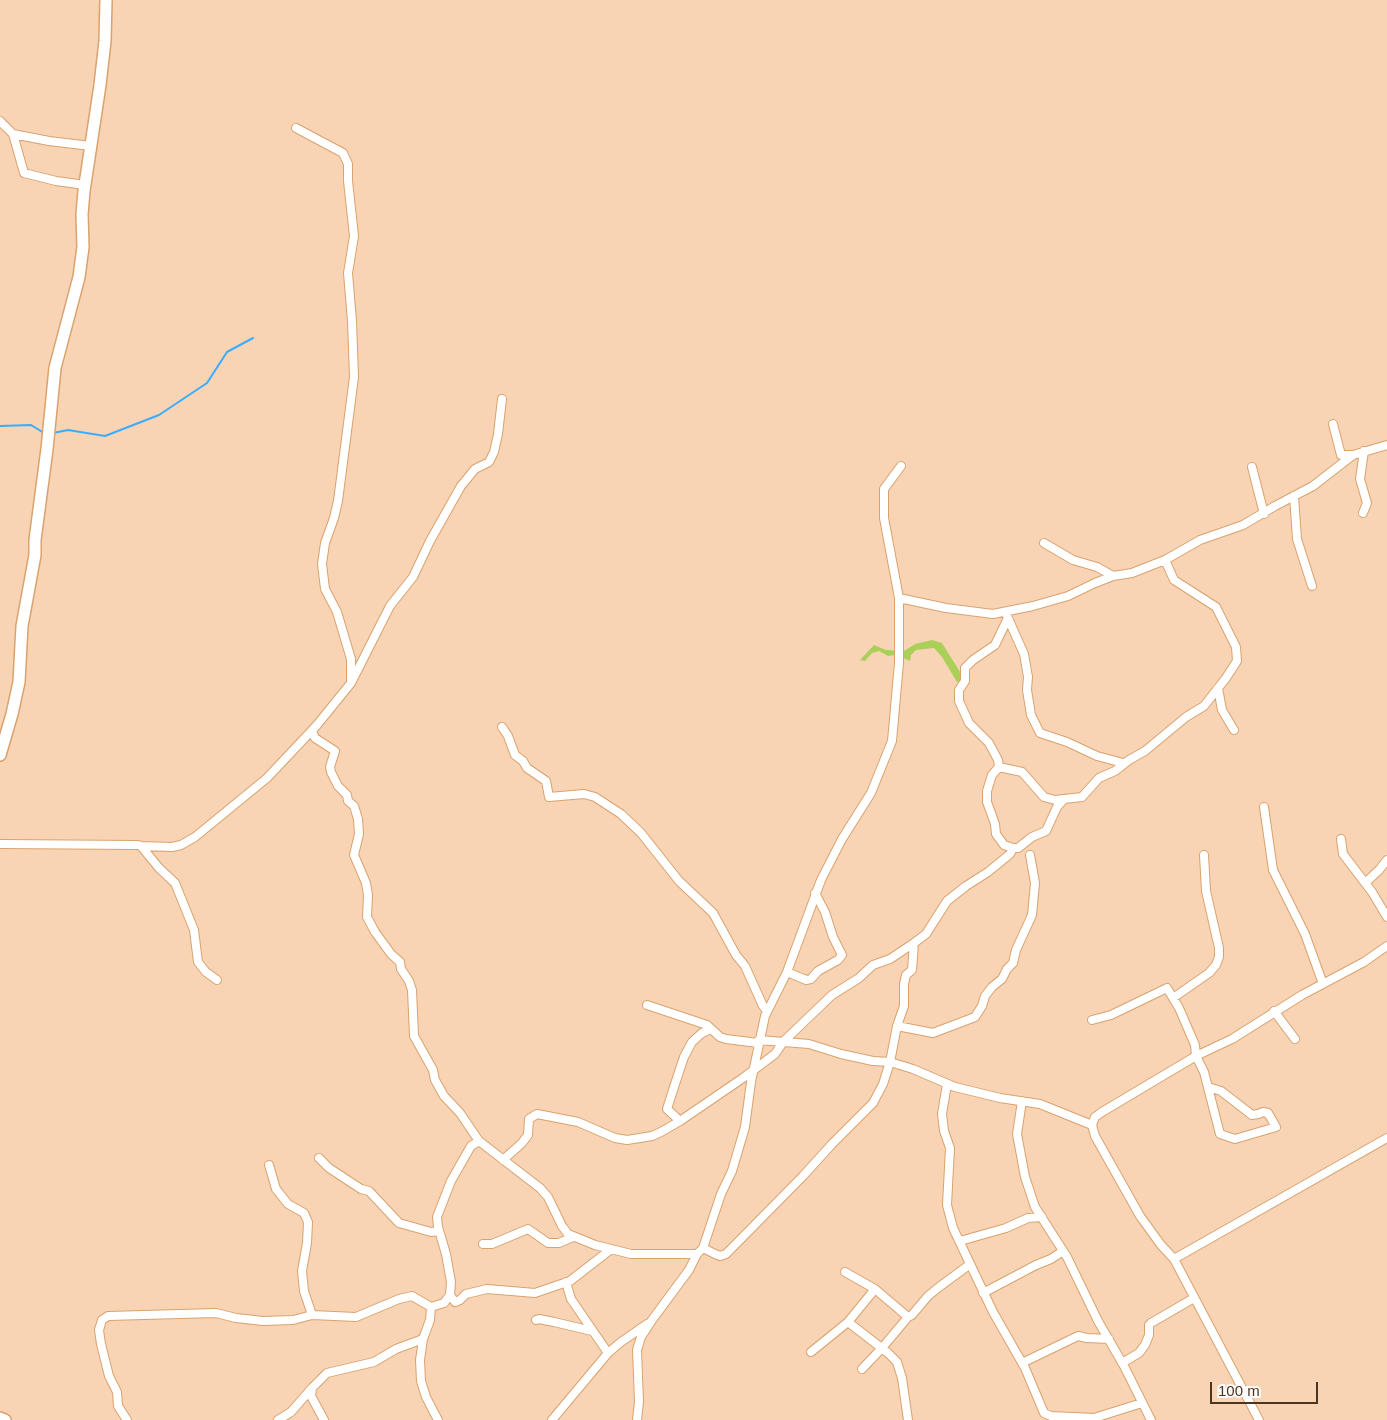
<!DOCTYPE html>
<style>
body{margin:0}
#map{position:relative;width:1387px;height:1420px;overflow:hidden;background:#f8d4b5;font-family:Arial,sans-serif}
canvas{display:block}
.scale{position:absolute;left:1210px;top:1382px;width:108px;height:22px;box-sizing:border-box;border:2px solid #4d3620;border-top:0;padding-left:6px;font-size:15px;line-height:18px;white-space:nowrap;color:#4d3620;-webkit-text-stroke:4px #fdfdfd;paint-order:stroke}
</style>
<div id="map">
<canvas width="1387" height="1420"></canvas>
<div class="scale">100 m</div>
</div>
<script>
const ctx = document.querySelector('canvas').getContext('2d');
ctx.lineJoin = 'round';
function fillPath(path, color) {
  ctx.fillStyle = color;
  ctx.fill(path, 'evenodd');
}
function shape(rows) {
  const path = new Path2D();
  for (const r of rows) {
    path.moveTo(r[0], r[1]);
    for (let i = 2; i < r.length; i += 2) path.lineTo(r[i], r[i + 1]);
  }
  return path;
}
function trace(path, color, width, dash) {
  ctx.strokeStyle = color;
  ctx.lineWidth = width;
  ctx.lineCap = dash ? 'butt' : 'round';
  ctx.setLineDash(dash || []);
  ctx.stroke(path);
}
const green = shape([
 [932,640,942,643,965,680,957,682,942,657,934,648,916,650,911,655,910,661,896,655,888,656,879,651,872,653,865,661,860,660,874,645,886,650,904,651,915,644]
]);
const stream = shape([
 [0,426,31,425,44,433],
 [53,433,68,430,105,436,159,415,207,383,227,352,253,338]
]);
const street = shape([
 [0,121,13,134,24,173,56,181,85,185],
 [296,128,343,153,348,164,348,181,354,236,348,273,352,321,354,377,338,501,334,518,325,543,322,564,325,589,337,612,351,659,351,681],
 [13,134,49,141,91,146],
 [1333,424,1341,455,1353,455],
 [1252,467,1264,514],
 [1294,496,1297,539,1312,586],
 [1363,513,1367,503,1360,479,1364,451],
 [1044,543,1073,560,1097,567,1113,576],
 [899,598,884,518,884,489,901,466],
 [1007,616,1024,654,1028,677,1027,690,1031,715,1040,733,1067,742,1097,756,1123,763],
 [1008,618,995,645,973,660,965,668,965,681,959,690,959,701,969,723,989,743,998,760,999,767,992,775,987,791,987,802,995,824,996,834,1004,845,1013,848],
 [1218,688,1222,710,1234,730],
 [502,727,508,736,515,755,523,761,527,768,546,781,549,797,584,794,595,797,621,814,641,833,679,881,713,913,736,955,745,966,763,1006,767,1011],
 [312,731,315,738,335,751,330,767,331,772,338,786,347,795,348,801,354,806,358,819,359,834,354,855,366,883,368,895,367,917,375,932,391,954,400,962,401,969,409,981,412,990,414,1036,433,1070,435,1080,444,1096,460,1113,479,1141,540,1188,548,1197,562,1226,568,1234,595,1245,631,1254,697,1254],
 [999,767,1022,772,1044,797,1055,800,1064,799],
 [1264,807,1273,870,1305,934,1323,984],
 [1341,839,1343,854,1372,892,1387,917],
 [0,844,138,845,141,846,172,847,181,845,195,837,267,778,317,725,351,683,390,606,413,577,430,541,461,486,475,469,489,462,494,452,498,434,502,399],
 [141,846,159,868,175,883,194,930,198,962,206,972,217,980],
 [1365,883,1379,870,1387,860],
 [787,972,806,980,811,979,818,971,838,960,842,955,833,937,825,912,815,893],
 [1173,998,1209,973,1216,965,1219,957,1219,948,1206,891,1204,855],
 [647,1005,707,1025,720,1037,726,1039,758,1043],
 [1274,1011,1295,1039],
 [1092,1020,1111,1015,1167,988,1179,1008,1195,1045,1196,1056,1204,1072,1220,1134,1235,1139,1276,1127,1268,1113,1263,1112,1258,1114,1252,1115,1221,1091,1208,1087],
 [897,1026,933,1033,975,1017,982,1006,985,996,992,987,1002,979,1007,969,1013,963,1016,950,1032,915,1035,883,1030,855],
 [759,1040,809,1044,841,1054,873,1061,890,1062,913,1069,955,1087,1000,1098,1040,1104,1092,1125],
 [947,1084,942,1114,944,1131,950,1148,947,1205,953,1228,993,1312,1025,1368,1044,1413,1051,1416,1094,1418,1142,1403],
 [1022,1101,1017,1134,1025,1177,1035,1207,1067,1257,1098,1321,1124,1366,1151,1420],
 [680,1121,667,1109,675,1084,684,1057,692,1042,702,1033,711,1029],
 [319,1158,329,1168,361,1189,369,1191,399,1223,431,1232,439,1231],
 [503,1160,522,1143,528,1135,529,1119,537,1114,578,1122,615,1138,627,1140,652,1136,661,1132,680,1121,743,1078,775,1054,784,1041,832,995,859,978,873,965,890,959,914,943],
 [269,1165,276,1189,288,1204,304,1213,308,1222,307,1243,302,1271,304,1291,312,1315],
 [960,1241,1006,1228,1028,1218,1042,1217],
 [483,1244,492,1244,528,1229,548,1243,559,1243,573,1237],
 [703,1248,715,1254,720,1256,726,1254,803,1176,832,1144,873,1103,883,1084,890,1062,897,1026,904,1006,904,984,906,975,912,970,914,943,926,934,947,901,966,886,988,872,1010,854,1013,848,1018,848,1032,837,1046,831,1057,807,1064,799,1082,797,1099,778,1115,771,1129,760,1145,751,1186,717,1204,706,1226,678,1237,661,1236,647,1216,607,1174,580,1165,560],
 [1174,1259,1387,1138],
 [845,1272,875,1289,908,1317,912,1315,928,1296,939,1287,969,1265],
 [566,1282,571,1299,608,1353],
 [983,1293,1036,1265,1051,1259,1063,1251],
 [450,1295,455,1302,460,1300,466,1294,487,1289,535,1293,570,1281,610,1250],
 [431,1307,444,1303,450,1295,451,1282,446,1254,438,1227,437,1217,451,1181,471,1146,479,1141],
 [536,1320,539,1319,554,1322,592,1331],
 [848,1322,888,1353,897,1362,902,1378,908,1420],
 [811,1352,848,1322,875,1289],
 [1022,1363,1078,1336,1087,1338,1109,1339],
 [1122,1363,1139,1353,1145,1345,1149,1335,1149,1325,1151,1323,1194,1298],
 [862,1369,882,1348,908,1317],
 [312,1388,311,1396,324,1420],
 [127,1420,118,1406,117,1392,109,1376,101,1344,99,1330,102,1320,108,1316,216,1313,236,1318,263,1321,293,1320,312,1315,356,1317,399,1299,412,1296,431,1307,430,1320,423,1339,420,1360,421,1381,426,1397,438,1420],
 [278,1420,291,1412,312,1388,327,1373,374,1362,396,1349,423,1339],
 [552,1420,608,1353,621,1342,647,1324],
 [637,1420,639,1402,637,1350,641,1337,652,1320,689,1270,697,1254,703,1248,721,1194,732,1171,745,1127,751,1082,765,1016,787,972,821,880,842,839,871,793,892,741,899,663,899,598,946,608,993,614,1033,606,1068,596,1095,583,1113,576,1132,573,1165,560,1200,540,1243,525,1275,506,1313,486,1353,455,1387,445],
 [1259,1420,1174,1259,1161,1245,1140,1216,1095,1136,1092,1125,1095,1117,1102,1112,1196,1056,1232,1039,1302,995,1364,962,1387,946]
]);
const secondary = shape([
 [0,755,12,714,19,682,22,626,35,555,35,540,47,449,55,368,79,277,83,247,82,214,84,191,100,85,105,41,106,0],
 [0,1418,5,1420]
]);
fillPath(green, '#abd059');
trace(stream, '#38adff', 2);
trace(street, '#daa26d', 10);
trace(secondary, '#daa26d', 14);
trace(street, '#fff', 8);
trace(secondary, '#fff', 11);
</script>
